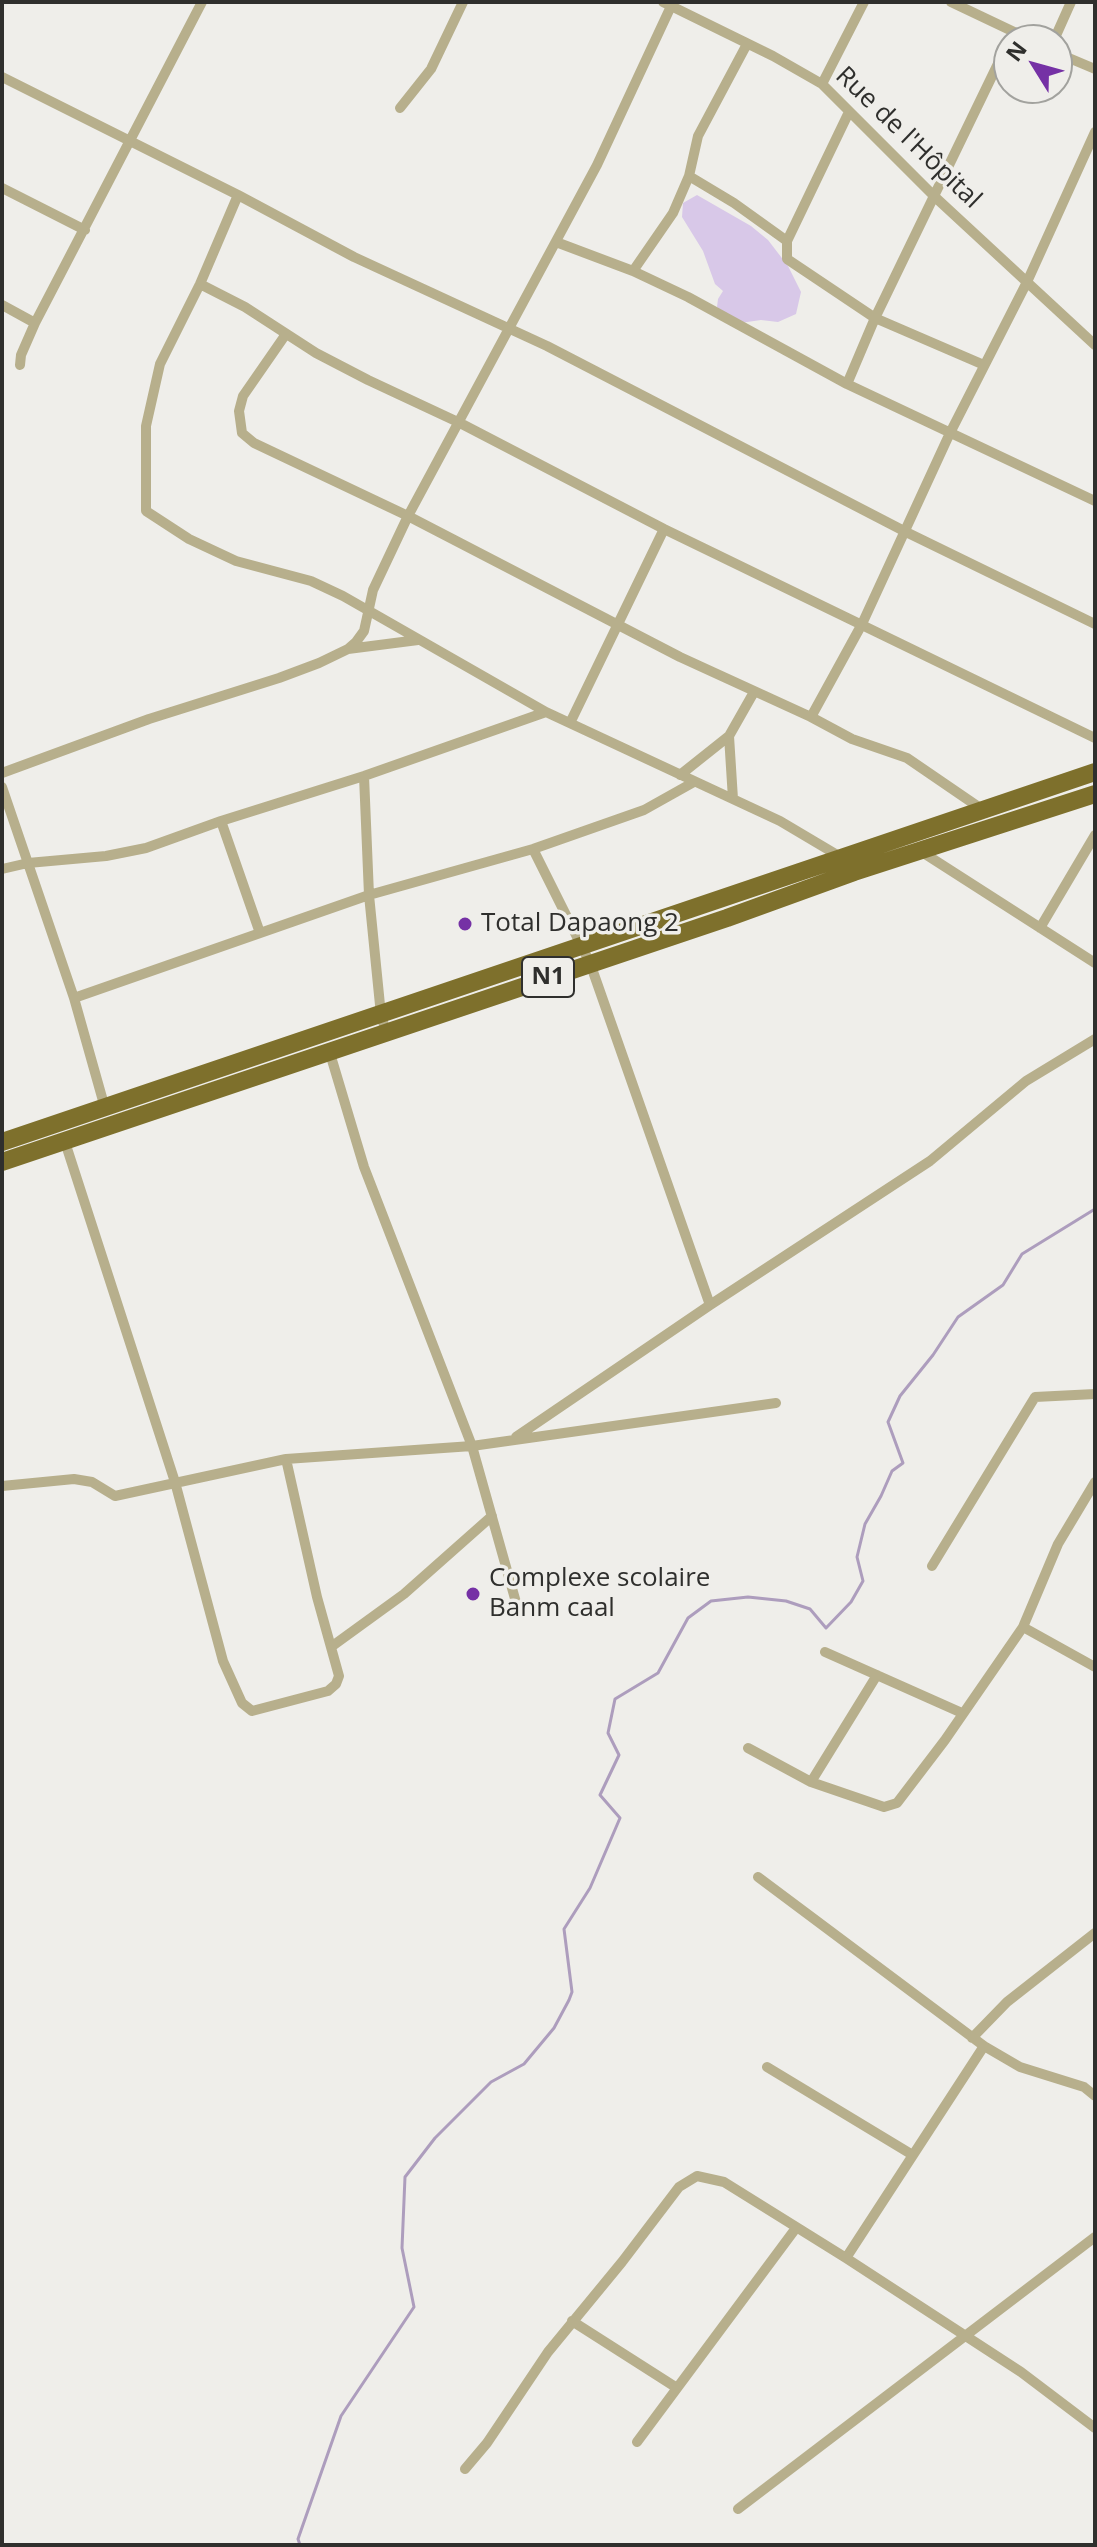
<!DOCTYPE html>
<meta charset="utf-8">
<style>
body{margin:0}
#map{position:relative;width:1097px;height:2547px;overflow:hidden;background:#efeeea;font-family:"Open Sans",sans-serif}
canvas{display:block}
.frame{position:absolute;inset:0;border:4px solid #2f2f2d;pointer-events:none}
.north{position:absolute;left:993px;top:24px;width:80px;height:80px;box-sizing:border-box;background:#efeeea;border:2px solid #a2a29e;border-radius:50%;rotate:307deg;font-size:22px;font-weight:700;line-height:32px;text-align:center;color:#2f2f2d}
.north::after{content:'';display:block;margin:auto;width:28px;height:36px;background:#7531a5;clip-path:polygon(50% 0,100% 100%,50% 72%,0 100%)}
</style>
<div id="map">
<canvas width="1097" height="2547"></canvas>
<div class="frame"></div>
<div class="north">N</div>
</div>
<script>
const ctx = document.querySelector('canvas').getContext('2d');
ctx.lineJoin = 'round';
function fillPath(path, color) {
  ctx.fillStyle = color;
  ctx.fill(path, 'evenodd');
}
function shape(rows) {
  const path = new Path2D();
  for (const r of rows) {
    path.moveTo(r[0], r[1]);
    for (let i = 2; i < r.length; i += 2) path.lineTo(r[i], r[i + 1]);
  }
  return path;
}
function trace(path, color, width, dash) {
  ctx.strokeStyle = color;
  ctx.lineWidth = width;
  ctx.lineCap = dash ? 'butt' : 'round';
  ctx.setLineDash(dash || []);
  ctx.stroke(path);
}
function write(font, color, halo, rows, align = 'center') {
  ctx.font = font + ' "Open Sans",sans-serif';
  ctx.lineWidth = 7;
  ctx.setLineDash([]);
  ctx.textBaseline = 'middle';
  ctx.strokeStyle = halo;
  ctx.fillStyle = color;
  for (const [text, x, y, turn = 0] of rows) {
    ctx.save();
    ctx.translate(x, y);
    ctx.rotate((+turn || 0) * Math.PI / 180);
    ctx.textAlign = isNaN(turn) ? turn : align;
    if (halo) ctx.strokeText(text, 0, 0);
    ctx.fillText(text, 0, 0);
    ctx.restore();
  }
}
const green = shape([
 [697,195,751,226,768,240,788,266,801,292,796,314,778,322,761,320,740,323,724,315,717,307,718,299,723,291,715,284,703,251,682,217,683,203]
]);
const stream = shape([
 [300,2545,298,2539,341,2416,414,2307,402,2248,405,2177,435,2138,491,2082,524,2064,554,2028,569,2000,572,1992,564,1929,590,1888,620,1818,600,1795,619,1755,608,1733,615,1699,658,1673,688,1618,711,1601,748,1597,786,1601,810,1609,826,1628,851,1602,863,1581,857,1557,865,1524,881,1496,892,1471,903,1463,888,1422,900,1396,933,1355,958,1317,1003,1285,1022,1254,1095,1209]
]);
const minor = shape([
 [663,2,773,56,822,84,935,197,1095,345],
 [951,2,1031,40],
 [1054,40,1071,2],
 [1057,53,1095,69],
 [2,77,238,195,354,257,547,346,906,532,1095,624],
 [822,84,864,2],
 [400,108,431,69,463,2],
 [689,176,734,203,787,241,787,259,875,318,984,365],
 [2,188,85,230],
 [238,195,200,284,160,364,146,426,146,511,189,539,236,561,311,581,343,596,546,712,780,821,844,859],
 [787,241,849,112],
 [556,242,633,271,688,297,847,384,1095,501],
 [633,271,673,213,689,176,698,136,747,44],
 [200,284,245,307,316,353,368,380,460,423,664,529,1095,738],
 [2,305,35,323],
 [286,334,243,396,239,411,242,433,254,443,408,516,680,657,811,717,852,739,907,758,983,810],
 [20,365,21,355,35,323,202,2],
 [847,384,875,318,1009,41],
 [348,649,418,640],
 [811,717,862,624,950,433,1027,282,1095,132],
 [570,723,664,529],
 [729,736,733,799],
 [2,773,149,719,279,678,319,663,348,649,356,642,364,631,373,590,408,516,597,165,673,2],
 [680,775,729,736,754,692],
 [364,776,369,895,381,1015,386,1032],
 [2,787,74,998,105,1108],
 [221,821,260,933],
 [533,849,590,963,710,1305],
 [922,852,1095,963],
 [2,869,28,863,106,856,146,848,221,821,364,776,546,712],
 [1040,928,1095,835],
 [74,998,369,895,533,849,644,810,694,782],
 [329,1050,364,1167,472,1446,519,1613],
 [65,1142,175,1482,223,1661,242,1703,252,1711,328,1691,336,1684,339,1676,317,1597,286,1459],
 [516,1437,710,1305,930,1161,1026,1081,1095,1039],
 [2,1486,74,1479,92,1482,115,1496,286,1459,472,1446,776,1403],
 [932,1566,1035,1397,1095,1394],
 [1023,1627,1095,1667],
 [331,1647,404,1594,492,1516],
 [825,1652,962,1713],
 [748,1748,811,1782,884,1807,897,1803,945,1740,1023,1627,1058,1544,1095,1482],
 [811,1782,877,1675],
 [758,1877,984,2046,1020,2067,1084,2087,1095,2096],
 [972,2038,1007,2002,1095,1933],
 [767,2067,911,2154],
 [846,2258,984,2046],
 [572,2321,677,2388],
 [637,2442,796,2228],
 [465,2469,487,2443,548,2352,622,2262,679,2187,697,2176,724,2182,846,2258,1021,2372,1095,2428],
 [738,2509,1095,2237]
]);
const trunk = shape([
 [2,1142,1095,772],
 [2,1162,727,918,854,872,1095,794]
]);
const markers = [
 [465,924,8,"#7531a5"],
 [473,1594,8,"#7531a5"]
];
const shields = [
 [548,977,52]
];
const shieldNames = [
 ["N1",548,977]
];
const streetNames = [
 ["Rue de l'Hôpital",908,138,44]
];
const poiNames = [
 ["Total Dapaong 2",481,924],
 ["Complexe scolaire",489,1579],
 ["Banm caal",489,1609]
];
fillPath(green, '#d8c8e8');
trace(stream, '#ad9dbd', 3);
trace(minor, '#b7af8c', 10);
trace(trunk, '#7e702c', 18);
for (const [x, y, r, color] of markers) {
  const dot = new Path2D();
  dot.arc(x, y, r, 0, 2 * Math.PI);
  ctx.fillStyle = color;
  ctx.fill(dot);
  trace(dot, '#efeeea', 3);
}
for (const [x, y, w] of shields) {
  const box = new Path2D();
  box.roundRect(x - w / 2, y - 20, w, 40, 6);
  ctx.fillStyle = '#efeeea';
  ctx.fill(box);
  trace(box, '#2f2f2d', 2);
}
write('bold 24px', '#2f2f2d', null, shieldNames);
write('26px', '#2f2f2d', '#efeeea', streetNames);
write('26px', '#2f2f2d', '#efeeea', poiNames, 'left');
</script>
